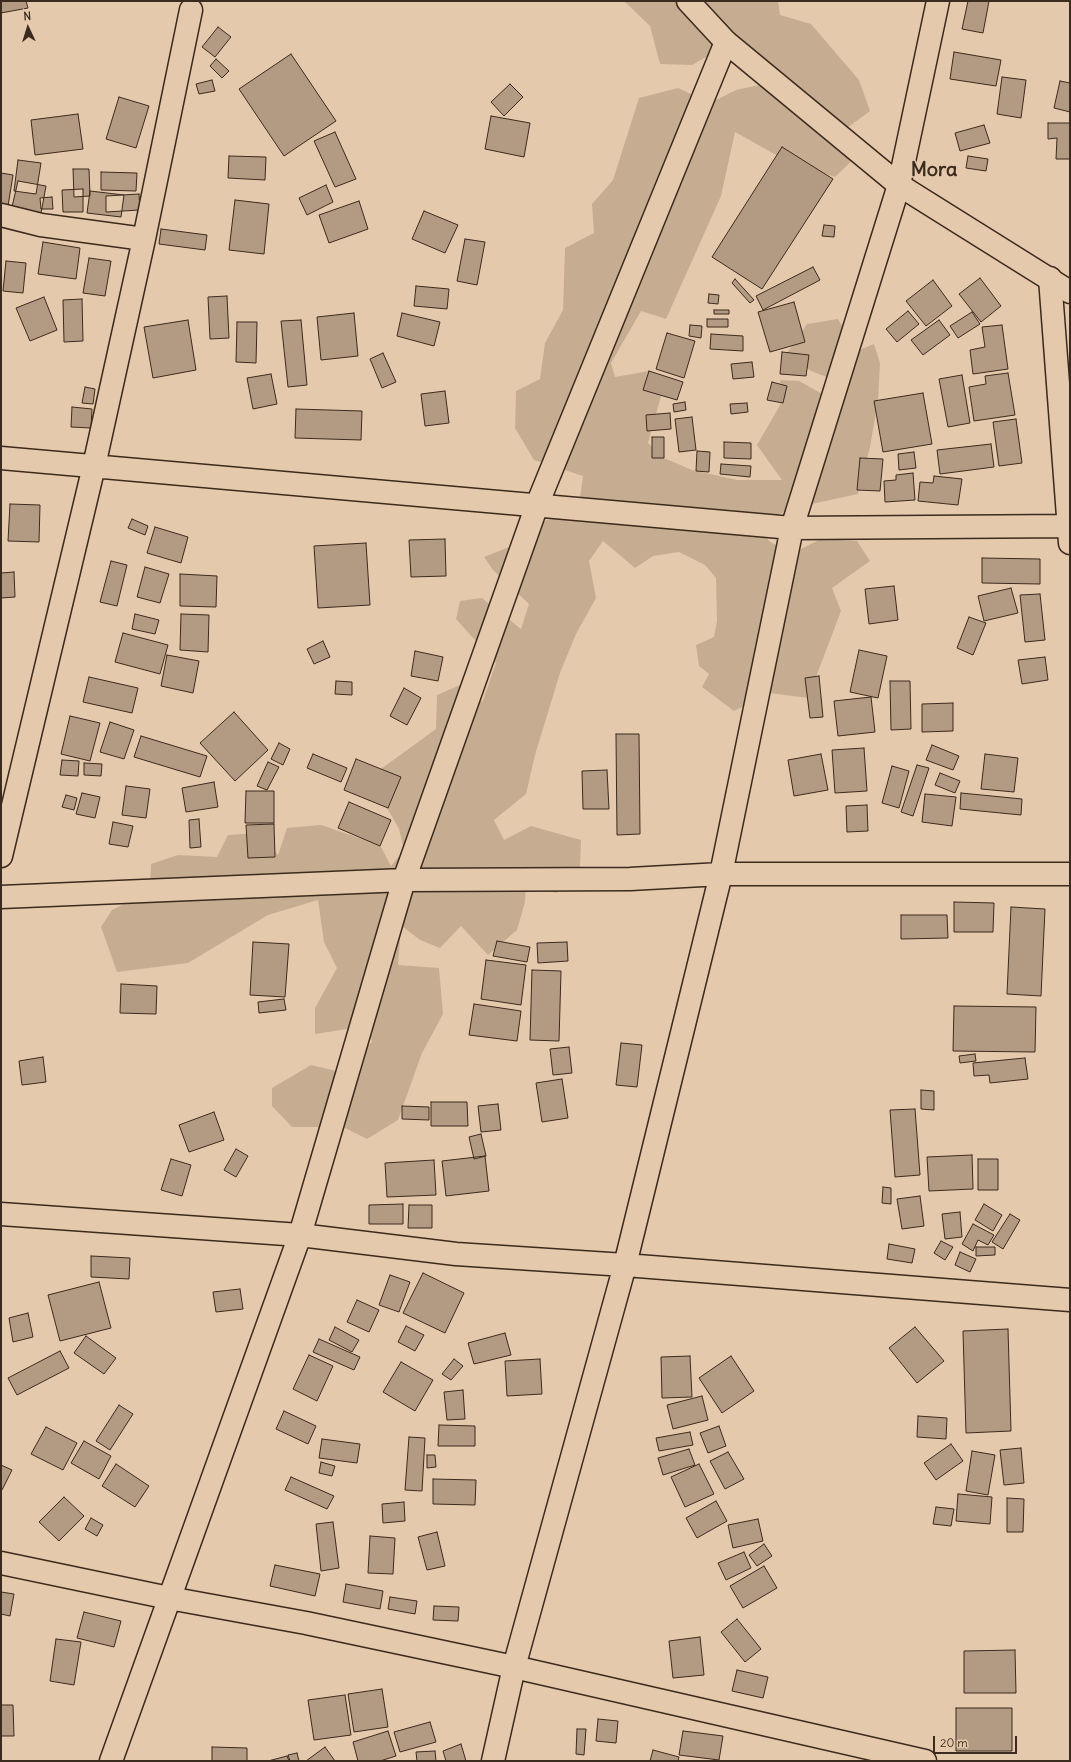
<!DOCTYPE html>
<style>
body{margin:0}
#map{position:relative;width:1071px;height:1762px;overflow:hidden;background:#e5c9ac;font-family:Delius,sans-serif}
canvas{display:block}
.frame{position:absolute;inset:0;border:2px solid #3b2a1e;pointer-events:none}
.north{position:absolute;left:8px;top:8px;width:40px;height:40px;-webkit-text-stroke:3px #e5c9ac;paint-order:stroke;rotate:356deg;font-size:11px;font-weight:700;line-height:16px;text-align:center;color:#3b2a1e}
.north::after{content:'';display:block;margin:auto;width:14px;height:18px;background:#3b2a1e;clip-path:polygon(50% 0,100% 100%,50% 72%,0 100%)}
.scale{position:absolute;left:933px;top:1736px;width:84px;height:18px;box-sizing:border-box;border:2px solid #3b2a1e;border-top:0;padding-left:5px;font-size:12px;line-height:14px;white-space:nowrap;color:#3b2a1e;-webkit-text-stroke:3px #e5c9ac;paint-order:stroke}
</style>
<div id="map">
<canvas width="1071" height="1762"></canvas>
<div class="frame"></div>
<div class="north">N</div>
<div class="scale">20 m</div>
</div>
<script>
const ctx = document.querySelector('canvas').getContext('2d');
ctx.lineJoin = 'round';
function fillPath(path, color) {
  ctx.fillStyle = color;
  ctx.fill(path, 'evenodd');
}
function shape(rows) {
  const path = new Path2D();
  for (const r of rows) {
    path.moveTo(r[0], r[1]);
    for (let i = 2; i < r.length; i += 2) path.lineTo(r[i], r[i + 1]);
  }
  return path;
}
function trace(path, color, width, dash) {
  ctx.strokeStyle = color;
  ctx.lineWidth = width;
  ctx.lineCap = dash ? 'butt' : 'round';
  ctx.setLineDash(dash || []);
  ctx.stroke(path);
}
function write(font, color, halo, rows, align = 'center') {
  ctx.font = font + ' Delius,sans-serif';
  ctx.lineWidth = 3;
  ctx.setLineDash([]);
  ctx.textBaseline = 'middle';
  ctx.strokeStyle = halo;
  ctx.fillStyle = color;
  for (const [text, x, y, turn = 0] of rows) {
    ctx.save();
    ctx.translate(x, y);
    ctx.rotate((+turn || 0) * Math.PI / 180);
    ctx.textAlign = isNaN(turn) ? turn : align;
    if (halo) ctx.strokeText(text, 0, 0);
    ctx.fillText(text, 0, 0);
    ctx.restore();
  }
}
const green = shape([
 [624,1,778,1,780,15,811,24,859,80,870,111,840,133,863,150,835,177,787,161,735,132,721,196,666,319,641,311,611,363,615,377,649,371,661,396,648,443,664,458,692,470,737,480,782,480,757,445,783,400,780,380,799,381,837,402,850,386,811,371,787,353,807,324,838,319,857,351,874,344,880,363,878,401,870,447,858,494,793,508,758,524,769,541,791,554,821,539,857,541,870,561,832,588,841,611,808,698,770,693,734,711,702,687,709,674,699,666,696,645,714,637,717,621,716,578,705,565,679,552,653,556,635,568,603,541,589,561,596,598,576,634,560,673,535,755,526,794,494,820,504,840,531,826,581,840,580,866,557,893,526,886,525,902,517,930,488,955,461,926,440,948,420,940,389,916,400,939,398,965,439,968,443,1014,422,1053,398,1120,367,1139,343,1127,292,1127,272,1106,272,1088,311,1065,345,1073,352,1059,372,1042,367,1026,315,1034,315,1008,337,968,324,942,318,900,268,915,188,963,117,972,101,927,112,910,150,891,151,864,178,855,217,857,228,835,259,833,278,855,287,828,321,825,380,845,391,866,404,850,399,829,390,813,376,794,374,774,436,729,437,695,474,679,482,703,496,663,456,619,460,601,482,598,521,629,529,604,493,570,484,557,514,545,545,521,579,505,583,476,534,460,515,428,516,391,540,379,545,343,563,310,565,248,594,233,592,204,613,180,639,98,678,88,710,103,736,90,768,83,722,48,692,65,660,64,650,26]
]);
const building = shape([
 [1,1,26,1,28,8,1,13,1,1],
 [968,1,989,1,983,33,962,29,968,1],
 [218,27,231,37,215,57,202,47,218,27],
 [954,52,1001,60,996,86,950,79,954,52],
 [291,54,336,121,284,156,239,89,291,54],
 [216,59,229,71,222,78,210,66,216,59],
 [1002,77,1026,80,1021,118,997,114,1002,77],
 [212,80,215,91,199,94,196,84,212,80],
 [1060,81,1070,83,1070,112,1054,108,1060,81],
 [510,84,523,97,504,116,491,102,510,84],
 [119,97,149,106,136,148,106,139,119,97],
 [78,114,83,149,35,155,31,120,78,114],
 [491,116,530,123,524,157,485,149,491,116],
 [1048,123,1070,123,1070,159,1056,159,1057,138,1048,139,1048,123],
 [984,125,990,143,960,151,955,133,984,125],
 [335,132,356,179,335,187,314,141,335,132],
 [782,147,833,179,762,289,712,257,782,147],
 [229,156,266,157,265,180,228,178,229,156],
 [968,156,988,159,986,171,966,168,968,156],
 [18,160,41,163,36,194,14,191,18,160],
 [73,169,89,169,90,196,74,197,73,169],
 [101,172,137,173,136,191,101,190,101,172],
 [1,173,13,175,8,206,1,205,1,173],
 [18,181,46,186,41,213,12,207,18,181],
 [326,185,333,202,307,215,299,198,326,185],
 [83,189,83,212,63,212,62,190,83,189],
 [90,191,124,195,121,217,87,213,90,191],
 [139,194,140,210,106,212,106,196,139,194],
 [52,197,53,209,41,209,40,198,52,197],
 [235,200,269,204,264,254,229,250,235,200],
 [359,201,368,229,329,243,319,215,359,201],
 [424,211,458,225,445,253,412,239,424,211],
 [824,225,835,226,834,237,822,236,824,225],
 [161,229,207,235,205,250,159,244,161,229],
 [465,239,485,242,477,285,457,281,465,239],
 [43,242,80,248,76,279,38,274,43,242],
 [89,258,111,261,105,296,83,293,89,258],
 [6,261,26,263,23,293,3,291,6,261],
 [813,267,820,280,763,310,756,296,813,267],
 [980,278,1001,306,981,322,959,294,980,278],
 [735,279,754,300,750,303,732,283,735,279],
 [933,280,952,306,926,326,906,301,933,280],
 [416,286,449,289,447,309,414,306,416,286],
 [709,294,719,295,718,304,708,303,709,294],
 [227,296,229,338,210,339,208,297,227,296],
 [44,297,57,330,30,341,16,308,44,297],
 [82,299,83,341,64,342,63,300,82,299],
 [794,302,805,342,770,352,758,312,794,302],
 [714,310,729,310,729,314,714,314,714,310],
 [908,311,919,324,897,342,886,329,908,311],
 [972,312,980,324,958,338,950,326,972,312],
 [354,313,358,356,321,360,317,317,354,313],
 [402,313,440,322,434,346,397,336,402,313],
 [707,319,728,319,728,327,707,327,707,319],
 [188,320,196,370,153,378,144,327,188,320],
 [301,320,307,385,288,387,281,321,301,320],
 [939,320,950,335,923,355,911,340,939,320],
 [237,322,257,322,256,363,236,362,237,322],
 [690,325,702,326,701,338,689,336,690,325],
 [1002,325,1008,369,973,374,970,350,985,347,982,327,1002,325],
 [667,333,695,341,684,378,656,369,667,333],
 [711,334,743,336,743,351,710,349,711,334],
 [782,352,809,355,806,376,780,374,782,352],
 [383,353,396,382,382,388,370,359,383,353],
 [752,362,754,377,733,379,731,364,752,362],
 [649,371,683,382,677,400,643,390,649,371],
 [1008,373,1015,415,974,421,969,387,986,384,985,376,1008,373],
 [271,374,277,404,253,409,247,378,271,374],
 [962,375,970,423,948,427,939,379,962,375],
 [772,382,787,386,783,403,767,400,772,382],
 [85,387,95,389,93,404,82,403,85,387],
 [445,391,449,423,425,426,421,394,445,391],
 [923,393,932,444,883,452,874,401,923,393],
 [685,402,686,410,674,412,673,404,685,402],
 [747,403,748,412,731,414,730,404,747,403],
 [72,407,92,409,91,428,71,427,72,407],
 [296,409,362,411,361,440,295,438,296,409],
 [670,413,671,429,647,431,646,415,670,413],
 [692,417,696,450,679,452,675,419,692,417],
 [1016,419,1022,463,999,466,993,422,1016,419],
 [652,437,664,437,664,458,652,458,652,437],
 [724,442,751,443,751,459,724,458,724,442],
 [991,444,994,467,940,474,937,450,991,444],
 [697,451,710,452,709,472,696,471,697,451],
 [914,452,916,468,899,470,898,454,914,452],
 [860,458,883,459,880,491,857,490,860,458],
 [721,464,751,466,750,477,720,474,721,464],
 [913,473,915,500,885,502,884,481,896,480,896,475,913,473],
 [934,476,962,479,958,505,918,501,920,482,933,483,934,476],
 [10,504,40,505,39,542,8,541,10,504],
 [132,519,148,526,145,535,128,528,132,519],
 [155,527,188,537,181,563,147,553,155,527],
 [445,539,446,576,411,577,409,540,445,539],
 [366,543,370,605,318,608,314,546,366,543],
 [982,558,1040,559,1040,584,982,583,982,558],
 [111,561,127,565,117,606,100,602,111,561],
 [145,567,169,574,160,603,137,597,145,567],
 [14,572,15,597,1,598,1,573,14,572],
 [180,574,217,576,216,607,180,606,180,574],
 [894,586,898,620,869,624,865,589,894,586],
 [1011,588,1018,613,984,621,978,596,1011,588],
 [1040,594,1045,640,1025,642,1020,595,1040,594],
 [135,614,159,620,155,634,132,629,135,614],
 [181,614,209,615,208,652,180,650,181,614],
 [969,617,986,623,973,655,957,648,969,617],
 [123,633,168,645,160,674,115,662,123,633],
 [323,641,330,657,314,664,307,649,323,641],
 [859,650,887,656,878,698,850,692,859,650],
 [415,651,443,657,438,681,411,676,415,651],
 [167,655,199,661,193,693,161,686,167,655],
 [1045,657,1048,680,1022,684,1018,660,1045,657],
 [819,676,823,717,810,718,805,678,819,676],
 [89,677,138,688,132,713,83,702,89,677],
 [336,681,352,682,352,695,335,694,336,681],
 [890,681,910,681,911,729,891,730,890,681],
 [404,688,421,698,407,725,390,716,404,688],
 [871,697,875,732,838,736,834,701,871,697],
 [953,703,953,731,922,732,922,704,953,703],
 [234,712,268,750,235,781,200,743,234,712],
 [70,716,100,723,90,761,61,754,70,716],
 [110,722,134,730,124,759,100,752,110,722],
 [616,734,639,734,640,834,617,835,616,734],
 [141,736,207,756,200,777,134,757,141,736],
 [279,743,290,749,283,765,271,759,279,743],
 [932,745,959,756,953,770,926,760,932,745],
 [864,748,867,791,835,793,832,750,864,748],
 [313,754,347,768,341,782,307,768,313,754],
 [821,754,828,790,794,796,788,760,821,754],
 [985,754,1018,758,1014,792,981,789,985,754],
 [356,759,401,777,388,808,344,790,356,759],
 [62,760,79,761,78,776,60,775,62,760],
 [268,762,279,767,267,790,257,786,268,762],
 [84,763,102,764,101,776,84,775,84,763],
 [917,765,929,768,913,816,901,812,917,765],
 [892,766,909,771,899,808,882,803,892,766],
 [607,770,609,809,583,809,582,771,607,770],
 [940,773,960,781,955,793,935,785,940,773],
 [214,782,218,807,186,812,182,788,214,782],
 [126,786,150,789,146,818,122,815,126,786],
 [246,791,274,791,274,823,245,823,246,791],
 [82,793,100,797,95,818,76,814,82,793],
 [961,793,1022,799,1021,815,960,809,961,793],
 [925,794,956,797,952,826,922,822,925,794],
 [66,795,77,798,74,810,62,807,66,795],
 [349,802,391,820,380,846,338,828,349,802],
 [867,805,868,831,847,832,846,806,867,805],
 [199,819,201,847,190,848,189,820,199,819],
 [113,822,133,826,128,847,109,844,113,822],
 [274,824,275,857,248,858,246,825,274,824],
 [954,902,994,903,993,932,954,932,954,902],
 [1011,907,1045,909,1041,996,1007,994,1011,907],
 [901,915,947,915,948,938,901,939,901,915],
 [497,941,530,947,527,962,493,956,497,941],
 [253,942,289,944,285,997,250,995,253,942],
 [567,942,568,961,538,963,537,943,567,942],
 [486,960,526,965,521,1005,481,999,486,960],
 [532,970,561,971,559,1041,530,1040,532,970],
 [121,984,157,986,156,1014,120,1013,121,984],
 [284,999,286,1010,259,1013,258,1002,284,999],
 [474,1004,521,1011,517,1041,469,1035,474,1004],
 [954,1006,1036,1007,1035,1052,953,1051,954,1006],
 [621,1043,642,1045,637,1087,616,1085,621,1043],
 [569,1047,572,1073,553,1075,550,1049,569,1047],
 [975,1054,976,1061,960,1063,959,1056,975,1054],
 [43,1057,46,1082,22,1085,19,1061,43,1057],
 [1025,1058,1028,1079,990,1083,989,1075,974,1076,973,1063,1025,1058],
 [562,1079,568,1118,542,1122,536,1083,562,1079],
 [921,1090,934,1091,934,1110,921,1109,921,1090],
 [431,1102,467,1102,468,1126,431,1126,431,1102],
 [498,1104,501,1130,481,1132,478,1106,498,1104],
 [402,1106,429,1107,429,1120,402,1119,402,1106],
 [915,1109,920,1175,895,1177,890,1110,915,1109],
 [214,1112,224,1140,189,1152,179,1125,214,1112],
 [481,1134,486,1156,474,1159,469,1137,481,1134],
 [236,1149,248,1156,236,1177,224,1170,236,1149],
 [972,1155,973,1189,929,1191,927,1157,972,1155],
 [485,1156,489,1191,446,1196,442,1161,485,1156],
 [171,1159,191,1165,182,1196,161,1190,171,1159],
 [978,1159,998,1159,998,1190,978,1190,978,1159],
 [434,1160,436,1195,387,1197,385,1163,434,1160],
 [883,1187,891,1188,891,1204,882,1203,883,1187],
 [920,1196,924,1226,902,1229,897,1199,920,1196],
 [403,1204,403,1224,369,1224,369,1205,403,1204],
 [984,1204,1002,1215,993,1231,975,1220,984,1204],
 [409,1205,432,1205,432,1228,408,1228,409,1205],
 [960,1212,962,1237,945,1239,942,1214,960,1212],
 [1010,1214,1020,1220,1003,1249,992,1242,1010,1214],
 [973,1224,994,1235,988,1245,978,1240,973,1251,962,1244,973,1224],
 [941,1241,953,1247,945,1260,934,1253,941,1241],
 [889,1244,915,1249,912,1263,887,1259,889,1244],
 [976,1247,995,1247,995,1255,976,1256,976,1247],
 [960,1252,976,1259,970,1272,955,1265,960,1252],
 [91,1256,130,1258,129,1279,91,1277,91,1256],
 [423,1273,464,1293,445,1333,403,1313,423,1273],
 [390,1275,410,1282,399,1312,379,1305,390,1275],
 [99,1282,111,1328,60,1341,48,1295,99,1282],
 [240,1289,243,1309,216,1312,213,1292,240,1289],
 [357,1300,379,1310,369,1332,347,1322,357,1300],
 [28,1313,33,1337,13,1342,9,1318,28,1313],
 [406,1326,424,1335,415,1351,398,1342,406,1326],
 [335,1327,359,1340,352,1352,329,1340,335,1327],
 [915,1327,944,1361,917,1383,889,1348,915,1327],
 [1008,1329,1011,1431,966,1433,963,1331,1008,1329],
 [505,1333,511,1355,474,1364,468,1343,505,1333],
 [86,1336,116,1358,104,1374,74,1353,86,1336],
 [319,1339,360,1357,354,1370,313,1352,319,1339],
 [60,1351,69,1368,17,1395,8,1378,60,1351],
 [309,1355,333,1366,317,1401,293,1389,309,1355],
 [690,1356,692,1397,662,1398,661,1357,690,1356],
 [731,1356,754,1391,722,1413,699,1378,731,1356],
 [454,1359,463,1366,451,1380,442,1374,454,1359],
 [540,1359,542,1394,507,1396,505,1361,540,1359],
 [401,1362,433,1380,415,1411,383,1392,401,1362],
 [463,1390,465,1419,447,1420,444,1392,463,1390],
 [702,1396,708,1420,673,1429,667,1405,702,1396],
 [119,1405,133,1414,110,1450,96,1441,119,1405],
 [284,1411,316,1426,308,1444,276,1429,284,1411],
 [918,1416,947,1418,946,1439,917,1437,918,1416],
 [439,1425,475,1426,475,1446,438,1446,439,1425],
 [719,1426,726,1446,708,1453,700,1433,719,1426],
 [46,1427,77,1443,63,1470,31,1454,46,1427],
 [690,1432,693,1445,659,1451,656,1438,690,1432],
 [409,1437,425,1438,422,1491,405,1490,409,1437],
 [322,1439,360,1444,357,1463,319,1458,322,1439],
 [84,1441,111,1456,99,1479,71,1463,84,1441],
 [951,1444,963,1461,936,1480,924,1463,951,1444],
 [1021,1448,1024,1483,1004,1485,1000,1450,1021,1448],
 [689,1449,695,1465,663,1475,658,1458,689,1449],
 [972,1451,995,1455,988,1495,966,1491,972,1451],
 [728,1452,744,1479,725,1489,710,1461,728,1452],
 [427,1455,435,1455,436,1467,427,1468,427,1455],
 [321,1462,335,1466,332,1476,319,1473,321,1462],
 [116,1464,149,1486,135,1507,102,1486,116,1464],
 [699,1464,714,1494,685,1507,671,1477,699,1464],
 [1,1465,12,1470,2,1490,1,1490,1,1465],
 [291,1477,334,1496,327,1509,285,1490,291,1477],
 [433,1479,476,1480,475,1505,433,1504,433,1479],
 [958,1494,992,1497,990,1524,956,1521,958,1494],
 [64,1497,84,1516,59,1541,39,1522,64,1497],
 [1007,1498,1024,1499,1023,1532,1007,1532,1007,1498],
 [716,1501,727,1521,697,1538,686,1518,716,1501],
 [404,1502,405,1521,383,1523,382,1504,404,1502],
 [936,1507,954,1509,951,1526,933,1524,936,1507],
 [91,1518,103,1525,97,1536,85,1529,91,1518],
 [758,1519,763,1541,733,1548,728,1525,758,1519],
 [333,1522,339,1568,321,1571,316,1524,333,1522],
 [437,1532,445,1566,427,1570,418,1537,437,1532],
 [370,1536,395,1538,393,1574,368,1573,370,1536],
 [764,1544,772,1556,757,1566,749,1555,764,1544],
 [744,1552,751,1568,726,1580,718,1563,744,1552],
 [275,1565,320,1574,315,1596,270,1586,275,1565],
 [764,1566,777,1588,743,1608,730,1586,764,1566],
 [346,1584,383,1591,380,1609,343,1602,346,1584],
 [1,1592,14,1594,10,1616,1,1614,1,1592],
 [390,1597,417,1601,415,1614,388,1609,390,1597],
 [434,1606,459,1607,458,1621,433,1620,434,1606],
 [84,1612,121,1621,114,1647,77,1638,84,1612],
 [737,1619,761,1649,745,1662,721,1632,737,1619],
 [700,1637,704,1675,673,1678,669,1641,700,1637],
 [56,1639,81,1642,74,1685,50,1681,56,1639],
 [1015,1650,1016,1693,964,1693,964,1651,1015,1650],
 [737,1670,768,1677,763,1698,732,1691,737,1670],
 [382,1689,388,1727,354,1732,348,1694,382,1689],
 [345,1695,351,1735,314,1740,308,1700,345,1695],
 [1,1705,13,1705,14,1736,1,1736,1,1705],
 [956,1708,1012,1708,1012,1751,956,1751,956,1708],
 [598,1719,618,1721,616,1743,596,1741,598,1719],
 [430,1722,436,1742,400,1752,394,1732,430,1722],
 [577,1729,586,1729,584,1755,576,1754,577,1729],
 [388,1731,396,1756,380,1761,358,1761,353,1742,388,1731],
 [683,1731,723,1736,719,1760,679,1755,683,1731],
 [461,1744,466,1761,446,1761,443,1751,461,1744],
 [212,1747,247,1748,247,1761,212,1761,212,1747],
 [325,1747,335,1761,306,1761,325,1747],
 [653,1750,679,1757,678,1761,650,1761,653,1750],
 [435,1751,436,1761,417,1761,416,1752,435,1751],
 [297,1753,299,1761,290,1761,288,1755,297,1753],
 [287,1756,289,1761,268,1761,287,1756]
]);
const minor = shape([
 [1,215,41,225,144,239],
 [1050,278,1070,543],
 [1,458,792,528,1069,526],
 [1,856,94,466,144,239,191,10],
 [1,897,404,880,630,879,721,874,1070,874],
 [1,1214,300,1235,456,1254,625,1265,1070,1300],
 [1,1563,169,1598,306,1623,514,1667,925,1761],
 [111,1761,300,1235,404,880,537,505,726,42],
 [493,1761,514,1667,625,1265,721,874,792,528,899,185,938,1]
]);
const highway = shape([
 [688,1,726,42,899,185,1070,292]
]);
const townNames = [
 ["Mora",934,170]
];
fillPath(green, '#c6ad92');
fillPath(building, '#b39a83');
trace(building, '#3b2a1e', 1);
trace(minor, '#3b2a1e', 25);
trace(highway, '#3b2a1e', 25);
trace(minor, '#e5c9ac', 22);
trace(highway, '#e5c9ac', 22);
write('bold 20px', '#3b2a1e', '#e5c9ac', townNames);
</script>
